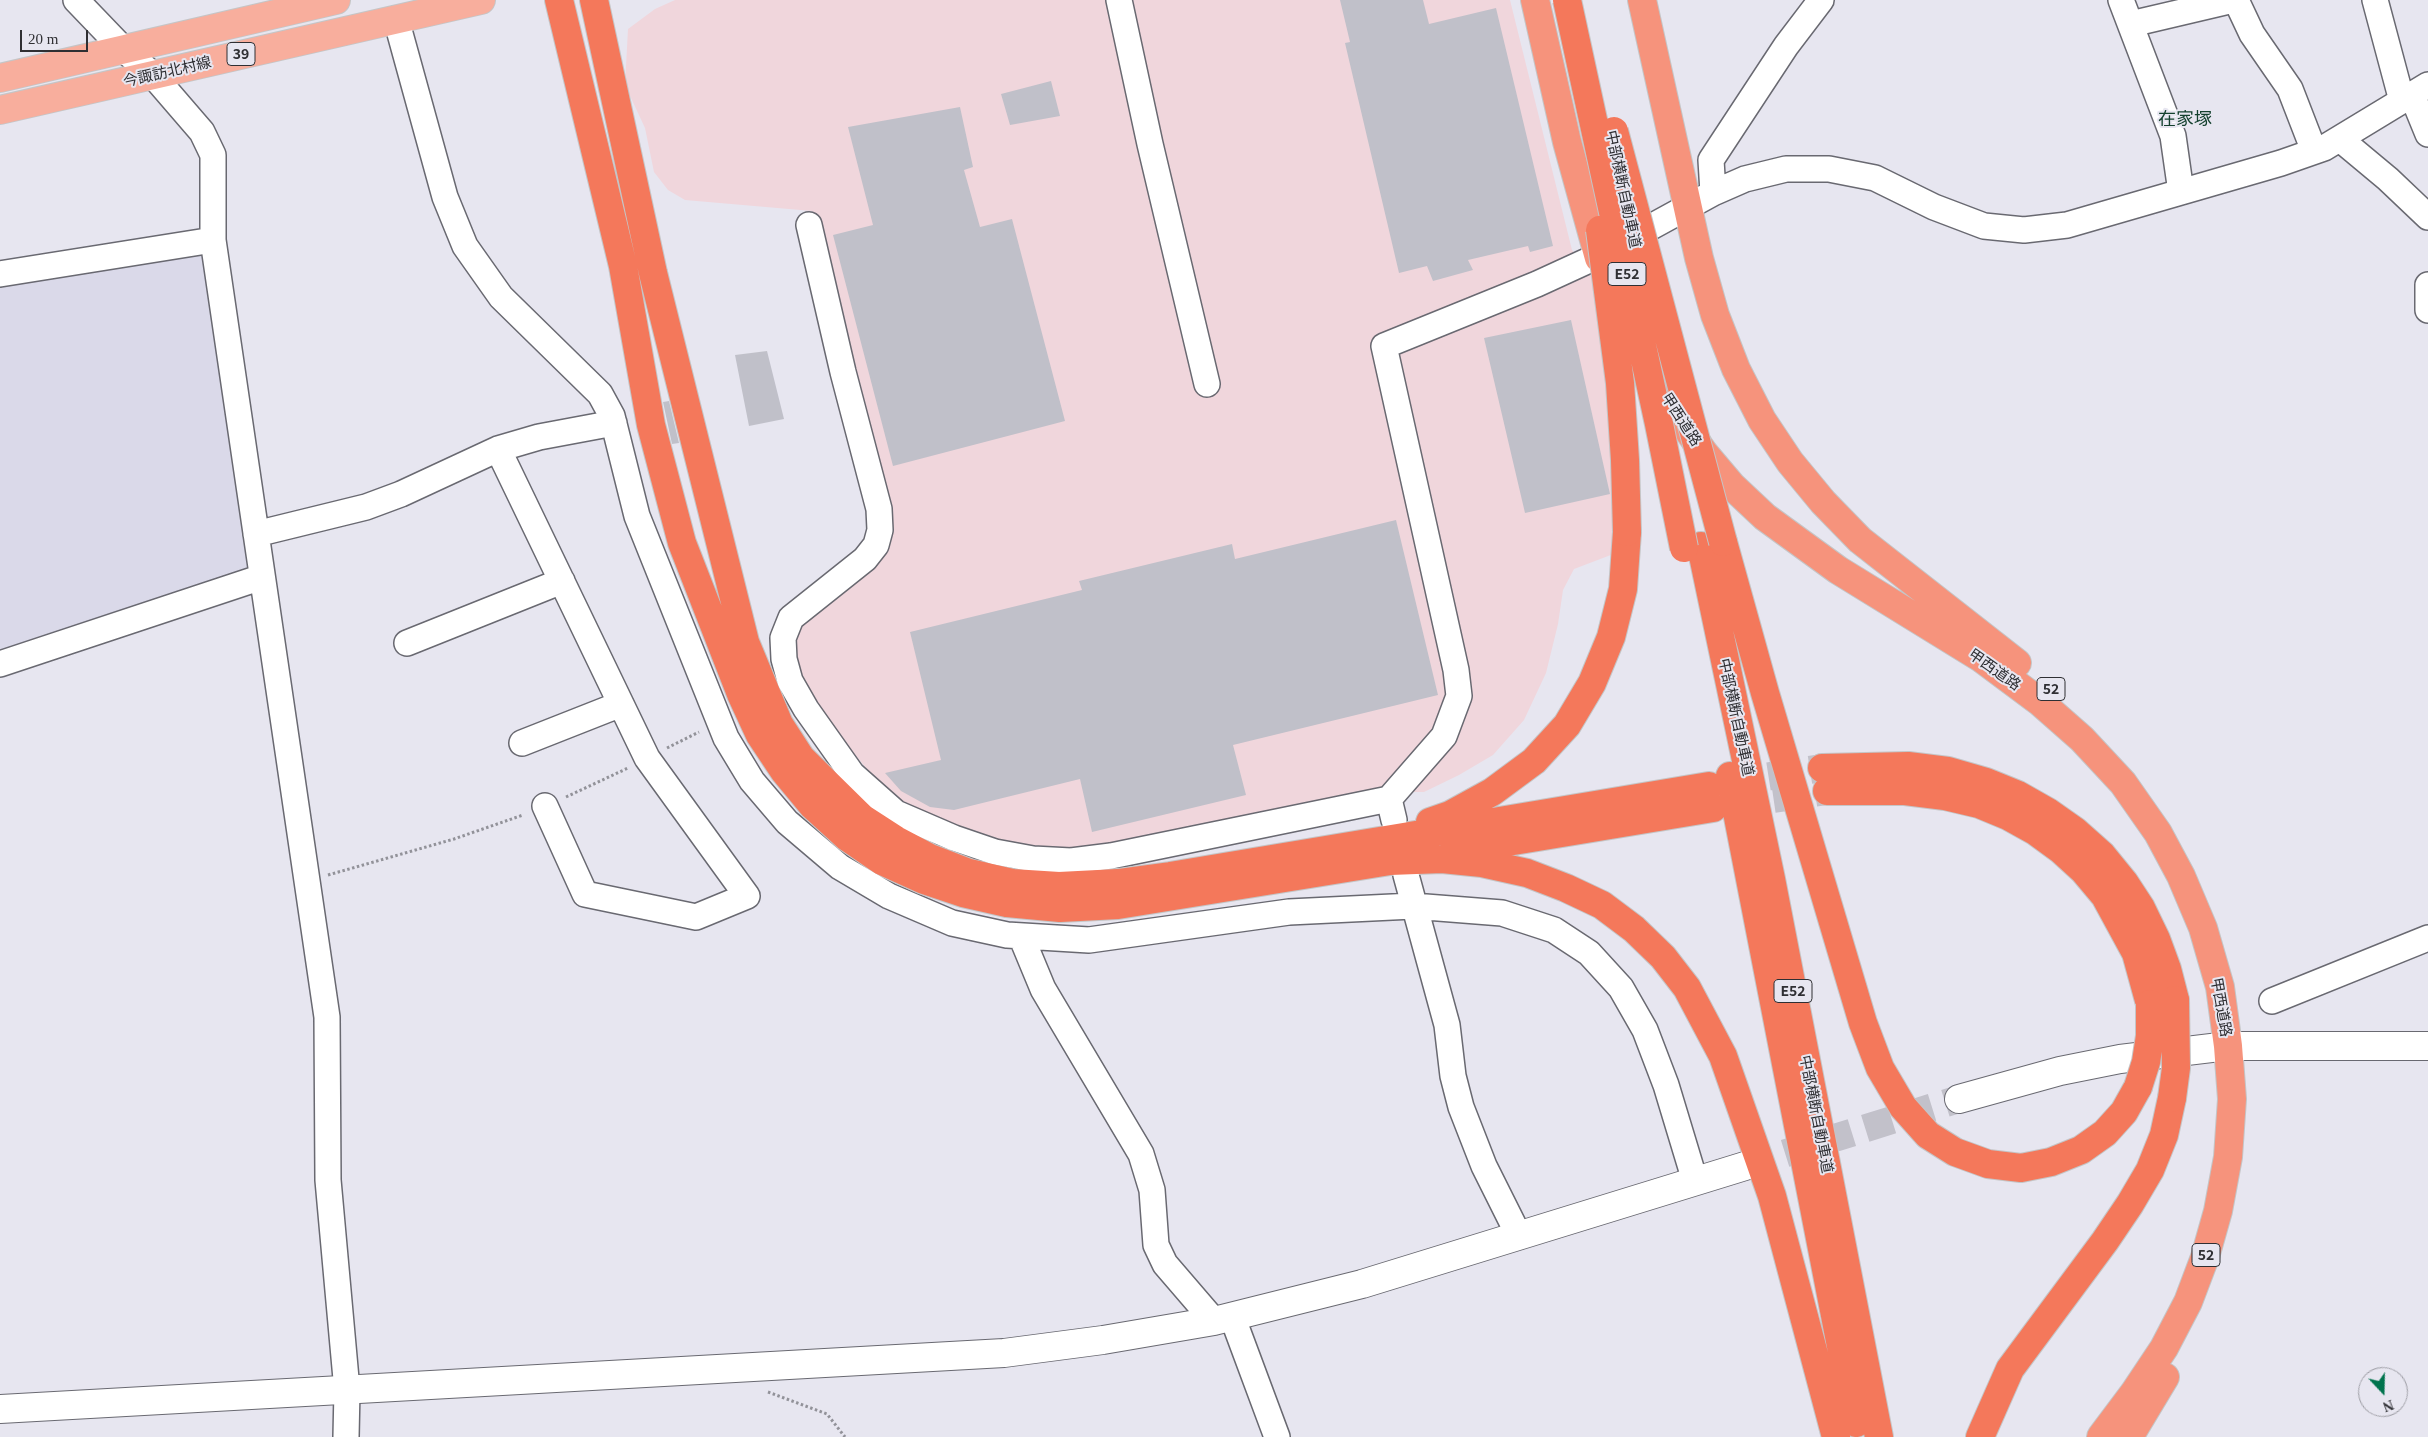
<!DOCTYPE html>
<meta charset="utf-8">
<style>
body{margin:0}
#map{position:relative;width:2428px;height:1437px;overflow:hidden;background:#e7e6f0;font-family:Georgia,serif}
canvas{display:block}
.north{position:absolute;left:2358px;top:1367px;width:50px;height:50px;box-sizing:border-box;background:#e7e6f0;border:1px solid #9d9da4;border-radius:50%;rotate:159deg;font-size:14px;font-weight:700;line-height:20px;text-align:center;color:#2f2f33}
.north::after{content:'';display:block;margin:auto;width:18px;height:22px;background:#00734d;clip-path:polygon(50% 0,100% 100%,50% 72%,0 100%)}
.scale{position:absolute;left:20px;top:30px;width:68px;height:22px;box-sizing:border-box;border:2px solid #2f2f33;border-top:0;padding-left:6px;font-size:15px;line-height:18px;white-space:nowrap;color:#2f2f33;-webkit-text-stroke:4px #e7e6f0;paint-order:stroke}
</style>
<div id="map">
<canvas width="2428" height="1437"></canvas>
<div class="north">N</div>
<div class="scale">20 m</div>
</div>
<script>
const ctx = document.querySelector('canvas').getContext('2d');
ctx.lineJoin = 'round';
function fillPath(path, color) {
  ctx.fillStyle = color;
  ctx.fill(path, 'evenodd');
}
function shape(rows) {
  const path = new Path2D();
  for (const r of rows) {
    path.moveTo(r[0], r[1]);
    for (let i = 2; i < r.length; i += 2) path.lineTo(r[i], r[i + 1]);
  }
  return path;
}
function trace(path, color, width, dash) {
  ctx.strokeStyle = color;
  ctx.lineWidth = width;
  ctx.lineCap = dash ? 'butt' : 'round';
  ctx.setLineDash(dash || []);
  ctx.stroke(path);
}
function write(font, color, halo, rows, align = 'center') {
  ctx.font = font + ' Georgia,"Noto Sans JP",serif';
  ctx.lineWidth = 4;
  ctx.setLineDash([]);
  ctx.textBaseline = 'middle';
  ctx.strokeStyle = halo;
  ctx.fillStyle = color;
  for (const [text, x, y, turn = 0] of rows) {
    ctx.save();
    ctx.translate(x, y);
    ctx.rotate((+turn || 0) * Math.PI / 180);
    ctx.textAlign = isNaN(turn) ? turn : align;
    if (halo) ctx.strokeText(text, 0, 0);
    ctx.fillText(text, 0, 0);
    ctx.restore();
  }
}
const commercial = shape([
 [675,0,1510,0,1572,250,1597,284,1605,342,1616,553,1574,569,1563,590,1558,624,1546,673,1524,720,1493,755,1459,775,1424,792,1369,792,1106,846,1034,849,991,841,914,810,886,792,802,691,792,639,806,614,878,560,819,218,812,211,685,200,668,190,654,172,645,128,625,85,628,29,655,9]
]);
const built = shape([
 [213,240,262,577,0,664,0,279]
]);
const building = shape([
 [1340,0,1423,0,1429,24,1496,8,1553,246,1530,252,1528,246,1468,260,1473,270,1433,281,1427,266,1399,273,1345,43,1350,42],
 [1051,81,1060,116,1010,125,1001,94],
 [960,107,973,167,964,170,980,227,1012,219,1065,421,893,466,833,235,873,225,848,127],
 [1571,320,1610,494,1525,513,1484,338],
 [767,351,784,419,749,426,735,355],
 [669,401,679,443,672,444,663,402],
 [1396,520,1438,695,1233,745,1246,795,1092,832,1080,779,954,810,930,807,901,791,885,773,941,760,910,632,1082,590,1079,581,1232,544,1235,559]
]);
const tertiaryTunnel = shape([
 [1745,1166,1959,1099]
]);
const motorwayTunnel = shape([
 [1727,783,1822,768],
 [1732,805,1827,791]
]);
const path = shape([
 [667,748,699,732],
 [566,797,628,768],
 [328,875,454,839,523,815],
 [768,1392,827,1414,845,1437]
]);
const minor = shape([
 [76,0,123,49,152,74,202,132,213,155,213,240,327,1017,328,1180,347,1390,346,1437],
 [1119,0,1150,144,1207,384],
 [2121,0,2173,136,2181,192],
 [2236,0,2252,34,2290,89,2314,151],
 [2375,0,2402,101],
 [396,19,445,197,465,246,501,297,600,394,612,416,637,516,726,738,752,781,787,822,840,867,889,896,952,923,1007,935,1089,940,1289,912,1413,906,1502,913,1554,930,1589,953,1621,988,1645,1030,1666,1085,1695,1181],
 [2131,24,2233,0],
 [2412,95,2428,134],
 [2340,139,2388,179,2428,217],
 [1713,193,1711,160,1786,46,1821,0],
 [809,225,843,372,879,509,880,530,876,545,865,559,791,618,783,638,784,659,790,681,806,709,852,774,896,813,954,838,995,852,1033,859,1071,861,1111,856,1389,799,1444,736,1459,696,1456,670,1384,346,1537,284,1598,256,1713,193,1745,179,1786,169,1829,169,1875,178,1934,207,1984,226,2024,230,2067,225,2281,163,2324,148,2428,85],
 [0,274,213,240],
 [2428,285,2428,310],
 [498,449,647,758,747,896,696,917,585,894,545,806],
 [256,534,366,507,401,494,498,449,539,437,614,423],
 [407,643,562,581],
 [0,664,262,577],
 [522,743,621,704],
 [1389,799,1394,820],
 [1406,875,1447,1025,1453,1076,1461,1107,1484,1166,1519,1236],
 [1021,936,1043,989,1141,1154,1152,1190,1156,1245,1165,1264,1214,1321],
 [2272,1001,2428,938],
 [1232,1316,1277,1437]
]);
const tertiary = shape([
 [1959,1099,2060,1071,2120,1059,2228,1046,2428,1046],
 [0,1409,1004,1353,1103,1340,1214,1321,1362,1284,1745,1166]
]);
const primary = shape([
 [0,78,336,0],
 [0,110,481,0]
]);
const trunk = shape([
 [1535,0,1567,142,1599,258],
 [1642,0,1699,258,1715,315,1736,369,1762,420,1790,462,1823,502,1860,540,2017,663],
 [1649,365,1674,410,1704,453,1732,486,1765,517,1838,570,1981,658,2040,702,2082,739,2123,783,2158,833,2181,876,2203,928,2220,987,2228,1046,2232,1099,2228,1157,2218,1211,2205,1257,2188,1302,2164,1348,2134,1393,2101,1437],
 [2129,1437,2165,1377]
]);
const motorway = shape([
 [559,0,623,266,651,425,682,543,741,694,760,735,784,771,813,806,847,837,882,861,924,880,963,893,1007,903,1060,908,1118,905,1390,861,1442,859,1482,863,1527,873,1566,888,1602,905,1634,929,1663,957,1687,988,1723,1056,1772,1196,1836,1437],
 [594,0,653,273,745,642,779,724,801,758,862,818,896,840,930,858,969,873,1012,883,1059,886,1118,883,1170,876,1709,786],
 [1723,542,1765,693,1863,1023,1880,1068,1903,1107,1928,1135,1955,1152,1988,1164,2021,1168,2051,1162,2081,1150,2105,1133,2124,1112,2138,1087],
 [1701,546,1771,879,1879,1437],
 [1822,768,1908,766,1948,771,1986,782,2018,795,2048,812,2075,831,2102,855,2124,882,2141,908,2156,939,2167,969,2175,1000],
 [1730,776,1856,1423],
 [1827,791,1905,791,1945,796,1979,804,2008,816,2035,831,2061,850,2084,871,2105,896,2136,953,2150,1004],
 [1430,822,1450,815,1492,792,1534,761,1567,725,1592,683,1611,637,1623,589,1627,532],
 [1453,851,1713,808],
 [1980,1437,2010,1369,2105,1241,2130,1204,2150,1170,2164,1135,2172,1098]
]);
const motorwayBridge = shape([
 [1567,0,1659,424,1684,548],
 [1614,131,1723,542],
 [1600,230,1620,383,1625,460,1627,532],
 [2138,1087,2146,1062,2150,1036,2150,1004],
 [2172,1098,2176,1068,2175,1000]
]);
const shields = [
 [241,54,28],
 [1627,274,38],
 [2051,689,28],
 [1793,991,38],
 [2206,1255,28]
];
const shieldNames = [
 ["39",241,54],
 ["E52",1627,274],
 ["52",2051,689],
 ["E52",1793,991],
 ["52",2206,1255]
];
const streetNames = [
 ["今諏訪北村線",167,71,-13],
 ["中部横断自動車道",1624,189,78],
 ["甲西道路",1682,419,57],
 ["甲西道路",1995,669,35],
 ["中部横断自動車道",1737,717,78],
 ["甲西道路",2222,1007,80],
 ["中部横断自動車道",1817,1114,79]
];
const quarterNames = [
 ["在家塚",2185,118]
];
fillPath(commercial, '#f0d6dc');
fillPath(built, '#dad9e9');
fillPath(building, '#c0c0c9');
trace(tertiaryTunnel, '#c2c1ca', 28, [28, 14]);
trace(motorwayTunnel, '#c2c1ca', 28, [28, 14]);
trace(minor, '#696971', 28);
trace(tertiary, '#696971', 30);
trace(primary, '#c5c5c6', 30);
trace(trunk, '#c5c5c6', 30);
trace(motorway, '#c5c5c6', 30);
trace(path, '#929299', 3, [2.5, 2.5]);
trace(minor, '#fff', 25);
trace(tertiary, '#fff', 28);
trace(primary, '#f8ae9d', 28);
trace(trunk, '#f6937c', 28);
trace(motorway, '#f4785b', 28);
trace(motorwayBridge, '#c5c5c6', 30, []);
trace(motorwayBridge, '#f4785b', 28);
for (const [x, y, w] of shields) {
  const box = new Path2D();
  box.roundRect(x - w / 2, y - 11.5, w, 23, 4);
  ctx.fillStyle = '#e7e6f0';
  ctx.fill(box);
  trace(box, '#2f2f33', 1);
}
write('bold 14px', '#2f2f33', null, shieldNames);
write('15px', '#2f2f33', '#e7e6f0', streetNames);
write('18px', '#14412e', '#e7e6f0', quarterNames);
</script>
